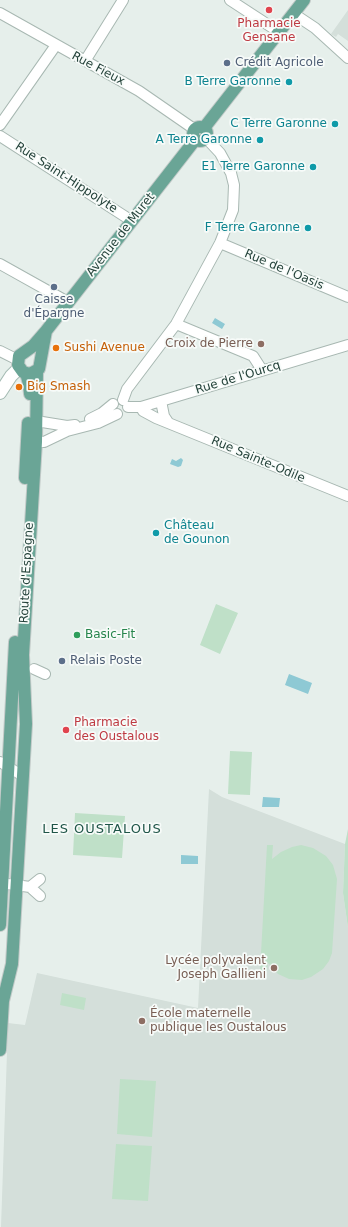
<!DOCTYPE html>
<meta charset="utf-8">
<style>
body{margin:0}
canvas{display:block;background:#e6efeb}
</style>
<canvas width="348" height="1227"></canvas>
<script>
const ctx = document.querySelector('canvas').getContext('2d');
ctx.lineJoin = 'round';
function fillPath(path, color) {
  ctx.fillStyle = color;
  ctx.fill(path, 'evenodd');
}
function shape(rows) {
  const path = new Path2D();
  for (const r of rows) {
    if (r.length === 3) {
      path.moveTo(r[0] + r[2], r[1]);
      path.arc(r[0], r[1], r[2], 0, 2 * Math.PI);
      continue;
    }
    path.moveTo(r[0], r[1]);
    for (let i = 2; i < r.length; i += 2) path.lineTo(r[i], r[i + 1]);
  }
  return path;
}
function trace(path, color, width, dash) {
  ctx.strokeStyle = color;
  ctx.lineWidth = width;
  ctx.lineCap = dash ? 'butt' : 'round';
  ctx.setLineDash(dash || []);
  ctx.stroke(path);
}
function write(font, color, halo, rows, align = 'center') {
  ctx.font = font + ' "DejaVu Sans",sans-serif';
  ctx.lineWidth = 3.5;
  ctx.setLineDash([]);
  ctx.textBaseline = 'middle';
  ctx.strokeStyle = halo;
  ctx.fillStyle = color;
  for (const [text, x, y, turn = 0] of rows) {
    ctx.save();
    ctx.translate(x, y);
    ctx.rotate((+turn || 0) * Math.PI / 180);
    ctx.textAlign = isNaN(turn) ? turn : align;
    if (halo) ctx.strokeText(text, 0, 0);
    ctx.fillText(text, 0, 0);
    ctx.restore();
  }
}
const built = shape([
 [348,10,348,41,338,34,336,37,331,34],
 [209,789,222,797,345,844,343,893,348,928,348,1227,1,1227,8,1023,25,1025,37,973,198,1008]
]);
const green = shape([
 [216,604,238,613,220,654,200,645],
 [230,751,252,752,250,795,228,794],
 [75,813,125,816,122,858,73,855],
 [348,829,348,928,343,893,345,844],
 [267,845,273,845,272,859,281,852,292,847,301,845,313,848,326,856,333,865,337,879,332,953,329,961,323,969,311,977,302,980,289,979,278,974,268,963,267,971,260,971],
 [62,993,86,998,84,1010,60,1005],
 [120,1079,156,1081,152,1137,117,1134],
 [116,1144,152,1146,148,1201,112,1199]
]);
const water = shape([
 [215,318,225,324,222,329,212,323],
 [181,458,183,460,181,466,178,467,170,464,172,459,176,461],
 [289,674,312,683,308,694,285,685],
 [263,797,280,798,279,807,262,807],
 [181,855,198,856,198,864,181,864]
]);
const street = shape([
 [230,0,279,32],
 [0,13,139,91,194,129],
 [294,14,315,28,348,58],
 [85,61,123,0],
 [0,125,56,45],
 [0,136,132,221],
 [220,243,348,297],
 [0,264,68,302],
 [176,324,253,356,262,370],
 [0,351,18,360],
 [123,400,127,389,176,324,220,243,233,210,234,185,231,173,220,153,206,138],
 [161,401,164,416,168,422],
 [128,407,141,407,348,345],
 [141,407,143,411,156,418,348,496],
 [90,419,102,413,113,404],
 [30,423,36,421,67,426,75,425],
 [29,439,36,442,44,442,67,431,98,423,117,414],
 [34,669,45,674],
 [0,762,23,776],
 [0,883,30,887,40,896],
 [30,887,40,879]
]);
const secondary = shape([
 [0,393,11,376,19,368]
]);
const primary = shape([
 [200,134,7],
 [204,128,304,0],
 [46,331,39,369,30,374,23,372,18,365,19,356,33,346,46,331,195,140],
 [26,373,29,384,30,394],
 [25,478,28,423],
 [0,925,15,642],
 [0,1050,3,1001,12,964,26,724,23,655,36,442,37,371]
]);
const markers = [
 [269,10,4,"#e0444e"],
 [227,63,4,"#5c6f8a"],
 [289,82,4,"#0f9aa8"],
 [335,124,4,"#0f9aa8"],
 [260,140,4,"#0f9aa8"],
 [313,167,4,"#0f9aa8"],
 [308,228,4,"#0f9aa8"],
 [54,287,4,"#5c6f8a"],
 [261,344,4,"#8d6e63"],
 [56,348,4,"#e8710a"],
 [19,387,4,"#e8710a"],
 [156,533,4,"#0f9aa8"],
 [77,635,4,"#2e9e5b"],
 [62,661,4,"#5c6f8a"],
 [66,730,4,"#e0444e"],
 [274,968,4,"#8d6e63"],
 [142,1021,4,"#8d6e63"]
];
const healthNames = [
 ["Pharmacie",269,24],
 ["Gensane",269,38],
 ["Pharmacie",74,723,"left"],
 ["des Oustalous",74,737,"left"]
];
const serviceNames = [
 ["Crédit Agricole",235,63],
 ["Caisse",54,300,"center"],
 ["d'Épargne",54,314,"center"],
 ["Relais Poste",70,661]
];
const streetNames = [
 ["Rue Fieux",98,69,28],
 ["Rue Saint-Hippolyte",66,178,33],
 ["Avenue de Muret",121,235,-52],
 ["Rue de l'Oasis",284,270,23],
 ["Rue de l'Ourcq",238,378,-17],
 ["Rue Sainte-Odile",258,460,23],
 ["Route d'Espagne",27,573,-87]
];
const cultureNames = [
 ["B Terre Garonne",281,82],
 ["C Terre Garonne",327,124],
 ["A Terre Garonne",252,140],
 ["E1 Terre Garonne",305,167],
 ["F Terre Garonne",300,228],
 ["Château",164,526,"left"],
 ["de Gounon",164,540,"left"]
];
const educationNames = [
 ["Croix de Pierre",253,344],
 ["Lycée polyvalent",266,961],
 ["Joseph Gallieni",266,975],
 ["École maternelle",150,1014,"left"],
 ["publique les Oustalous",150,1028,"left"]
];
const foodNames = [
 ["Sushi Avenue",64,348],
 ["Big Smash",27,387]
];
const leisureNames = [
 ["Basic-Fit",85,635]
];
const neighbourhoodNames = [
 ["LES OUSTALOUS",102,830]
];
fillPath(built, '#d4dfda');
fillPath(green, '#bfe0c8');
fillPath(water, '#8ec9d4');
trace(street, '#a8b8b2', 12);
trace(secondary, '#a4bbb3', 14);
trace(primary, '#c2cac8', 14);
trace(street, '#fff', 10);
trace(secondary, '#fff', 12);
trace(primary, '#6aa596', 12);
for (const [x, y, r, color] of markers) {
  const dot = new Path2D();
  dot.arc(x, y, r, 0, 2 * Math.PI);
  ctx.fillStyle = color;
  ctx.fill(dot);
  trace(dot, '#f7fbf9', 1.5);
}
write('12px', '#be3a42', '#f7fbf9', healthNames);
write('12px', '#4e5e75', '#f7fbf9', serviceNames, 'left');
write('12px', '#24423a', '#f7fbf9', streetNames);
write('12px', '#0d838f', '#f7fbf9', cultureNames, 'right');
write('12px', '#785e54', '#f7fbf9', educationNames, 'right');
write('12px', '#c56008', '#f7fbf9', foodNames, 'left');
write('12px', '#27864d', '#f7fbf9', leisureNames, 'left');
ctx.letterSpacing = '1px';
write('13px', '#1f5548', '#f7fbf9', neighbourhoodNames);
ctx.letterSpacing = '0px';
</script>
